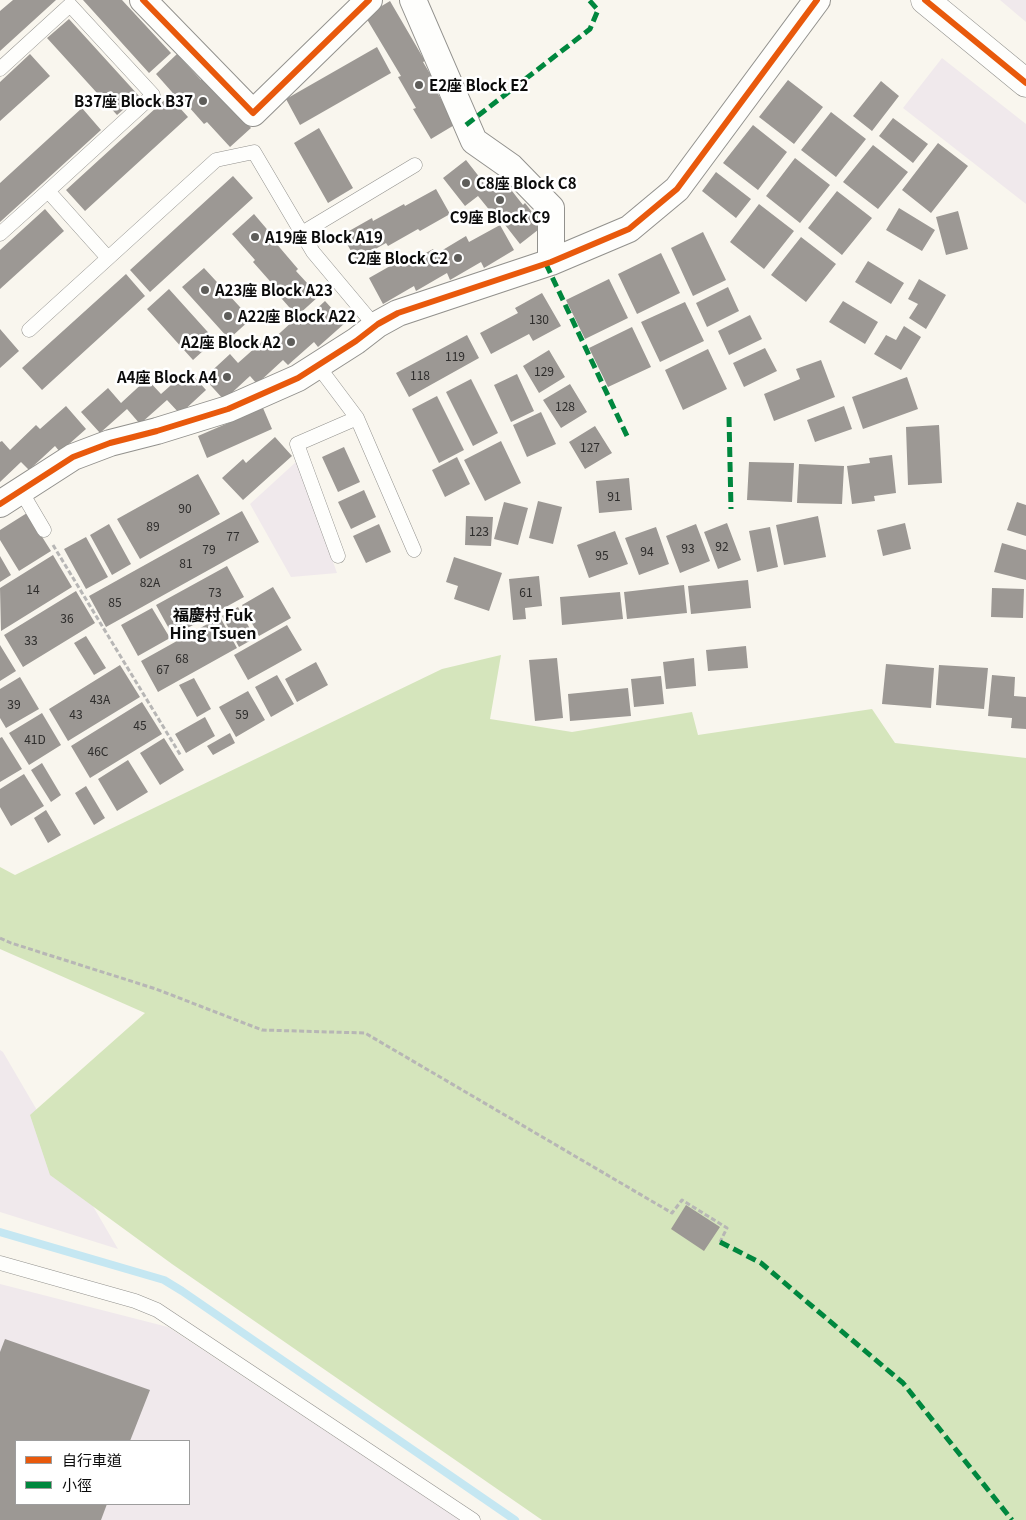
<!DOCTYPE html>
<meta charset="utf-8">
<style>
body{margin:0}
#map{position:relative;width:1026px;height:1520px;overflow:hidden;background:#f9f6ee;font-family:Georgia,"Noto Sans TC",serif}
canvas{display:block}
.legend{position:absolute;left:15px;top:1440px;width:175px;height:65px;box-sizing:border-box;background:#fff;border:1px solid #9d9d9d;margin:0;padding:6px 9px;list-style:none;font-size:15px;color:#0b0b0b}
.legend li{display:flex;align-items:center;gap:10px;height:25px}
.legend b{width:25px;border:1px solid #9d9d9d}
</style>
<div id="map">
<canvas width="1026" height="1520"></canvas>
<ul class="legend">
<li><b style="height:6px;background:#e8590c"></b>自行車道</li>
<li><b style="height:6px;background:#00873e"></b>小徑</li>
</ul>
</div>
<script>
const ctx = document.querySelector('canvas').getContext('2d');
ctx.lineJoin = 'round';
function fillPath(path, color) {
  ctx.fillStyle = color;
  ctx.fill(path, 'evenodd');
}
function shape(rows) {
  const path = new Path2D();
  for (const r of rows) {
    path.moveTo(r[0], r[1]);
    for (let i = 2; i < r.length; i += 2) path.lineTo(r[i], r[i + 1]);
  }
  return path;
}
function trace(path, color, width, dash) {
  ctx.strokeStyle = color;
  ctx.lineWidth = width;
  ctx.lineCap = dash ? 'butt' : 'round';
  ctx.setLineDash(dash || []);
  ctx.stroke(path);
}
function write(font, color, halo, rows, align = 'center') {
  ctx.font = font + ' Georgia,"Noto Sans TC",serif';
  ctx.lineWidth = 5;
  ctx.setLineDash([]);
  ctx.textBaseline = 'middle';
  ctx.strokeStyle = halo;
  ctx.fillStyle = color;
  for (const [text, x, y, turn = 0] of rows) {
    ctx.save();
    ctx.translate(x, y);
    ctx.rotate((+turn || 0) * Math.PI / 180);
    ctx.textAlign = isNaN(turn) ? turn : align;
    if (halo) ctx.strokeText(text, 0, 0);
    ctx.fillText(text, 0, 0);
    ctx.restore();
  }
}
const industrial = shape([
 [1000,0,1026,0,1026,22],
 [942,58,1026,124,1026,204,903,108],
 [297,461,337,573,291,577,250,504],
 [0,1050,3,1052,118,1249,0,1212],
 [0,1284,168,1327,460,1520,0,1520],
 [16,1441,189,1441,189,1504,16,1504]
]);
const forest = shape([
 [501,655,490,719,572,732,692,712,698,735,872,709,895,743,1026,758,1026,1520,542,1520,172,1264,50,1175,30,1115,145,1013,0,949,0,867,15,875,442,669]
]);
const stream = shape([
 [0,1232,164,1280,182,1291,515,1520]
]);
const building = shape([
 [13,0,56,0,0,51,0,11],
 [83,0,122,0,171,53,149,73],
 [390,1,425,61,423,62,441,92,438,94,456,124,431,139,413,109,416,108,398,77,401,76,365,16],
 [69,19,139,96,117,115,47,38],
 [377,47,391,73,300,125,286,99],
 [30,54,50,76,0,121,0,82],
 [177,54,201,80,202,78,228,102,251,128,230,147,207,122,204,124,181,98,179,100,156,74],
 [788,80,823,107,794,144,759,117],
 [881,81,899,96,872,131,853,116],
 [169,96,188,117,85,211,66,190],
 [82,108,101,130,0,222,0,183],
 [831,112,866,139,836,177,801,150],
 [893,118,928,144,913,163,879,136],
 [753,125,787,152,758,190,723,163],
 [319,128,353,188,328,203,294,143],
 [938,143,968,166,931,213,902,190],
 [873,145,908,172,878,209,843,182],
 [795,158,830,185,800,223,766,196],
 [466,160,488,188,501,177,523,205,525,203,543,226,520,244,502,221,500,223,478,196,465,206,443,178],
 [716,172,751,199,736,218,702,191],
 [233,176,253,198,150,292,130,270],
 [436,189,450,214,420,231,418,229,388,246,386,243,356,260,342,235,372,218,373,221,404,204,405,206],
 [837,191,872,218,842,255,808,228],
 [759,204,794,231,764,269,730,242],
 [899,208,935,230,922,251,886,230],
 [45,209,64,231,0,289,0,250],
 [958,211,968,249,946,255,936,217],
 [254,214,277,241,275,242,298,269,296,271,319,296,297,316,274,290,276,288,253,262,255,260,232,234],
 [500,225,514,250,484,268,481,262,450,280,447,273,416,291,414,286,383,304,369,278,399,261,402,266,433,249,436,254,466,236,469,242],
 [703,232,726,280,693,296,671,248],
 [801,237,836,264,806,302,771,275],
 [661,253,680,293,637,314,618,274],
 [868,261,904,283,891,304,855,282],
 [204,268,251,319,229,339,182,287],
 [126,274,145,296,42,390,22,368],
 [609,279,628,318,585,339,566,300],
 [919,279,946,295,926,329,909,318,918,304,908,299],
 [728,287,739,311,707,327,696,303],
 [169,289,215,340,193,360,147,309],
 [542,293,561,326,533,341,529,334,491,354,480,333,518,313,515,308],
 [325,301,345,323,318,347,314,342,288,365,283,360,257,384,250,376,224,400,204,378,230,354,238,363,265,339,269,343,294,320,299,325],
 [843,301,878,322,865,344,829,322],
 [685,302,704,341,660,362,641,322],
 [750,315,762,339,729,355,718,331],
 [904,326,921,337,901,370,874,354,886,335,896,340],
 [632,327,651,367,608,387,589,348],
 [0,329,19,351,0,368],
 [467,335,479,358,409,397,396,373],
 [765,348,777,371,744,387,733,363],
 [708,349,727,389,683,410,665,370],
 [549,350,565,377,539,393,523,366],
 [821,360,835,397,774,421,764,394,800,379,796,369],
 [188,370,206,390,180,414,167,400,140,424,127,409,100,433,81,412,108,388,121,403,147,379,161,394],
 [517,374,534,411,511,422,494,385],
 [907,377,918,409,863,429,852,397],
 [471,379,498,433,473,446,446,392],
 [570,384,587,412,561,428,543,400],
 [437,396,464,450,439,463,412,409],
 [66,406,86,429,60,452,55,446,29,470,21,462,0,482,0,442,2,441,10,450,36,425,40,429],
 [844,406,852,429,815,442,807,420],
 [263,408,272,429,207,458,198,436],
 [541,412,556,444,527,457,513,425],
 [939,425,942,483,908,485,906,427],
 [595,426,612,453,585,469,569,442],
 [275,437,292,456,243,500,222,478,243,459,246,463],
 [501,441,521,483,485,501,464,460],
 [344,447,360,482,338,492,322,457],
 [892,455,896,493,874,496,875,501,852,504,847,466,870,463,869,458],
 [457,457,470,484,445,497,432,470],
 [749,462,794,463,792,502,747,500],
 [799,464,844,466,842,504,797,503],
 [198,474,220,514,140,559,117,519],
 [629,478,632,510,599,513,596,481],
 [364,490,376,517,351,529,338,502],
 [538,501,562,507,553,544,529,538],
 [504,502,528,508,518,545,494,539],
 [1017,502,1026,505,1026,536,1007,530],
 [242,511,259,542,106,627,89,596],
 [27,513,51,551,19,571,0,540,0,530],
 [466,516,493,517,491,546,465,545],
 [818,516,826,557,784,565,776,525],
 [727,523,741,560,718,569,704,532],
 [905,523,911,549,883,556,877,530],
 [109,524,131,564,112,575,90,535],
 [379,524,391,552,366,563,353,536],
 [696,524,710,561,680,573,666,536],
 [656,527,669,564,639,575,625,538],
 [770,527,778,567,757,572,749,531],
 [615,531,628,564,589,578,577,545],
 [86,537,108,577,86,589,64,549],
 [1002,543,1026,550,1026,580,994,572],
 [53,555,72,587,1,631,0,588],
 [0,556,11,575,0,582],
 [454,557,502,573,489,611,454,599,458,586,446,582],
 [227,566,244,597,173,636,156,605],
 [539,576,542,606,525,608,526,619,513,620,509,579],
 [748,580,751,608,691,614,688,586],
 [684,585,687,613,627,619,624,592],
 [273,587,291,618,259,636,242,605],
 [992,588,1024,589,1023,618,991,617],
 [76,591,95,623,23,667,4,635],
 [620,592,623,619,562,625,560,597],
 [238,607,255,638,239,647,222,616],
 [152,608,170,638,138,656,121,625],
 [220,617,237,648,158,692,141,661],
 [287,625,302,650,248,680,234,655],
 [86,636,106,668,94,675,74,643],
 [0,645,16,671,0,681],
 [746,646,748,668,708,671,706,650],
 [557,658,563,718,535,721,529,660],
 [694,658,696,686,666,689,663,662],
 [316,662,328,685,297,702,285,679],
 [886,664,934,668,931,708,882,704],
 [120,665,140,697,68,741,49,709],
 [939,665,988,668,984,709,936,705],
 [277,675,294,704,271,717,255,687],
 [992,675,1015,677,1014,696,1026,697,1026,729,1011,728,1012,718,988,716],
 [661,676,664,704,634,707,631,679],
 [20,677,39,709,6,728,0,718,0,689],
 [194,678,211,709,197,717,179,685],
 [628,688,631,716,570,721,568,694],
 [248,691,265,720,236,737,219,707],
 [142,702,162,734,90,778,71,746],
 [42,713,61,745,29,765,9,733],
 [205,717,215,736,186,753,175,734],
 [230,733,235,743,213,755,207,746],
 [2,737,22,769,0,782,0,738],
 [164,738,184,770,160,785,140,753],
 [128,760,148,792,117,811,98,779],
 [42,763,61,795,51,802,31,770],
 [24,774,44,806,11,826,0,807,0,789],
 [86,786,105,818,94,825,75,793],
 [46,810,61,835,48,843,34,818],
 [686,1205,720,1227,704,1251,671,1229],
 [5,1339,150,1390,130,1441,16,1441,16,1504,107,1504,101,1520,0,1520,0,1352]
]);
const path = shape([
 [53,545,181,756],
 [0,938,11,943,156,989,262,1030,365,1033,672,1213,682,1200,727,1228,720,1242]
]);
const service = shape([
 [0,69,70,5,153,95,48,191,108,258],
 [302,233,415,165],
 [0,234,48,191],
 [29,330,216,160,254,152,313,252,375,326],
 [318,366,357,418,414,550],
 [21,491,44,530],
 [338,556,297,444,357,418],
 [0,1263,135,1301,157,1310,473,1520]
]);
const minor = shape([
 [143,0,253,113,369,0],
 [413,0,474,141,511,167,551,208,551,262],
 [0,504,73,457,110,443,157,431,228,409,298,378,356,341,378,324,398,313,551,262,629,229,677,189,817,0]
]);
const tertiary = shape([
 [925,0,1026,83]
]);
const quiet = shape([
 [466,125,590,29,598,10,589,0],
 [546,264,628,438],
 [729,417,731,509],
 [720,1242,761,1263,903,1383,1012,1520]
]);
const cycleway = shape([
 [143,0,253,113,369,0],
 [925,0,1026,83],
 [0,504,73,457,110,443,157,431,228,409,298,378,356,341,378,324,398,313,551,262,629,229,677,189,817,0]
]);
const markers = [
 [419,85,5,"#5e5d5a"],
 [203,101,5,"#5e5d5a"],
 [466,183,5,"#5e5d5a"],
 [500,200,5,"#5e5d5a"],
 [255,237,5,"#5e5d5a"],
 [458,258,5,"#5e5d5a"],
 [205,290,5,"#5e5d5a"],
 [228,316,5,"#5e5d5a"],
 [291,342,5,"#5e5d5a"],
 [227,377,5,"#5e5d5a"]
];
const numberNames = [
 ["130",539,319],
 ["119",455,356],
 ["129",544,371],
 ["118",420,375],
 ["128",565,406],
 ["127",590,447],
 ["91",614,496],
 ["90",185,508],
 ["89",153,526],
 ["123",479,531],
 ["77",233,536],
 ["92",722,546],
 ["93",688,548],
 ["79",209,549],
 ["94",647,551],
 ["95",602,555],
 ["81",186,563],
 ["82A",150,582],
 ["14",33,589],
 ["73",215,592],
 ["61",526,592],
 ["85",115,602],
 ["36",67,618],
 ["33",31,640],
 ["68",182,658],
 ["67",163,669],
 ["43A",100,699],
 ["39",14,704],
 ["43",76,714],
 ["59",242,714],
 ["45",140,725],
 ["41D",35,739],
 ["46C",98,751]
];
const poiNames = [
 ["E2座 Block E2",429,85],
 ["B37座 Block B37",193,101,"right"],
 ["C8座 Block C8",476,183],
 ["C9座 Block C9",500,217,"center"],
 ["A19座 Block A19",265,237],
 ["C2座 Block C2",448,258,"right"],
 ["A23座 Block A23",215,290],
 ["A22座 Block A22",238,316],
 ["A2座 Block A2",281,342,"right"],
 ["A4座 Block A4",217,377,"right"]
];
const neighbourhoodNames = [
 ["福慶村 Fuk",213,615],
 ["Hing Tsuen",213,633]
];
fillPath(industrial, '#f0e9ec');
fillPath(forest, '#d5e5bc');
trace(stream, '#c5e7f2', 8);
fillPath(building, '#9c9894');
trace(service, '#92918d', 15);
trace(minor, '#92918d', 28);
trace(tertiary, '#92918d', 29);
trace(path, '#b7b6b5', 3, [5, 2.5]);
trace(service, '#fefefc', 14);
trace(minor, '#fefefc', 26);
trace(tertiary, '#fefefc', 28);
trace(quiet, '#00873e', 5, [10, 5]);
trace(cycleway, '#e8590c', 6);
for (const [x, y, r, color] of markers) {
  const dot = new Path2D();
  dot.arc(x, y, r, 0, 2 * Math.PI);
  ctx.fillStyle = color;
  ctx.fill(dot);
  trace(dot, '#fff', 2);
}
write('12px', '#2f2e2d', null, numberNames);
write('bold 15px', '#0b0b0b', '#fff', poiNames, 'left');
write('bold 16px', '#0b0b0b', '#fff', neighbourhoodNames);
</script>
